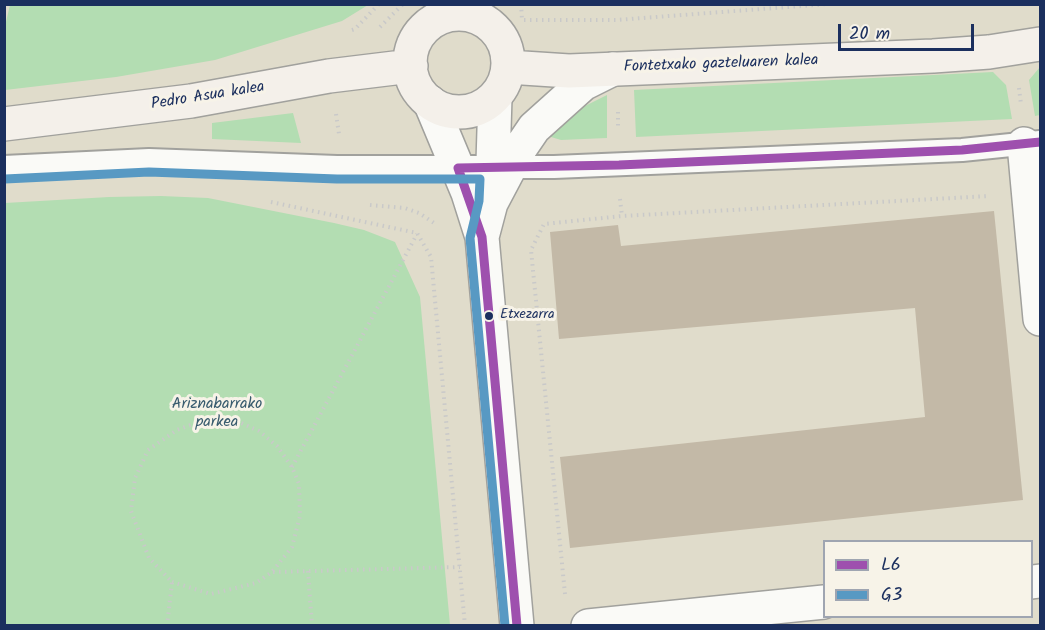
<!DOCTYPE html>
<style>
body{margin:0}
#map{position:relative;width:1045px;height:630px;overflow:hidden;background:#e0dccb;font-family:Kalam,sans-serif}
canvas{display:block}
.frame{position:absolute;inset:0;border:6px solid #1b2f5e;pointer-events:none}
.legend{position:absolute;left:823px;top:540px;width:210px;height:78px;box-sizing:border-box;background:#f7f3e8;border:2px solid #9fa5b1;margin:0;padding:8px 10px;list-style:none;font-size:18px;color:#1b2f5e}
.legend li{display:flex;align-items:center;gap:12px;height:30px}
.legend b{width:30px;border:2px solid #9fa5b1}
.scale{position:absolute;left:838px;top:24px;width:136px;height:27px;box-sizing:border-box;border:3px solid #1b2f5e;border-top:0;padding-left:8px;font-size:18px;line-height:21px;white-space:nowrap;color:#1b2f5e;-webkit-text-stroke:4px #f7f3e8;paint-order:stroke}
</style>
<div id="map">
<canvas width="1045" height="630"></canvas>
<div class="frame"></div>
<ul class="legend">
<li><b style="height:8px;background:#9e50ae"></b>L6</li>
<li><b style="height:8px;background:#5899c3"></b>G3</li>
</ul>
<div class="scale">20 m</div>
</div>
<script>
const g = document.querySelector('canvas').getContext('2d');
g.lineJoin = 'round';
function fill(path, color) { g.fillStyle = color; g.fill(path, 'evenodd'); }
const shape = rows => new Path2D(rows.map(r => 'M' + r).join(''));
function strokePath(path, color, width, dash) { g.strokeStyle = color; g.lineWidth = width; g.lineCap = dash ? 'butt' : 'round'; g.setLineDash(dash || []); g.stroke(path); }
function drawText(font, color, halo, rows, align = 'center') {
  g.font = font + ' Kalam,sans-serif'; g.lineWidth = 6; g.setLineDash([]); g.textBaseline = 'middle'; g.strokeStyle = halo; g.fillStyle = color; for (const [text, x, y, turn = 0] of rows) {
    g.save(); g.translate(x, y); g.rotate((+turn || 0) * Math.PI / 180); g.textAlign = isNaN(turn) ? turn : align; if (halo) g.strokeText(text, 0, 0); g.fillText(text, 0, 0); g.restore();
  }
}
fill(shape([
 [10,5,10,4,368,5,342,21,215,60,116,77,5,90,5,26],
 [1040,67,1040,115,1035,116,1029,80],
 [993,72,1006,85,1012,119,636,137,634,90],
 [607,95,607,138,561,140,551,137,550,133,573,112],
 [293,113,301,143,212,139,212,123],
 [161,196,208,198,334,223,364,230,395,242,420,297,450,625,5,625,5,203,109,197]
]), '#b3ddb2');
fill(shape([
 [994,211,1023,500,570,548,560,457,925,417,915,308,559,339,550,232,618,225,621,246]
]), '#c3b9a7');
const service = shape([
 [4,167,149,160,337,167,554,167,962,150,1040,142]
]);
const pedestrian = shape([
 [1024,144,1040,319],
 [1032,582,1040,581],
 [588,626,824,602]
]);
const minor = shape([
 [459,4,460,13],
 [430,102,468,193,482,237,517,626],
 [492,195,495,97],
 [482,237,491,203,519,150,534,128,583,84,613,69]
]);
const secondary = shape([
 '410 63a49 49 0 1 1 98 0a49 49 0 1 1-98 0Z',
 [508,67,569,71,933,56,989,52,1040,44],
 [4,124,191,101,329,76,411,66]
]);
strokePath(service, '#a1a19d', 26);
strokePath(pedestrian, '#a1a19d', 36);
strokePath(minor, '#a1a19d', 36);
strokePath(secondary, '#a1a19d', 36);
strokePath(shape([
 [521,4,522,20,616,20,828,4],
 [380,27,403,4],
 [352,30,355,29,379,4],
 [1019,88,1021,104],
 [618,112,618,128],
 [336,114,339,134],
 [620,199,622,216],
 [271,202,417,233,431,257,465,626],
 [370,205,405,208,419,213,434,223],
 [292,467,417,234],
 [308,571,312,626],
 [273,572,460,567],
 [565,594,531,250,544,224,622,216,989,196],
 [167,626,172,582,149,558,131,511,135,478,148,450,177,430,208,419,239,422,259,431,277,446,292,467,299,484,300,516,292,547,272,572,256,583,211,594,172,582]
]), '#c9c9c9', 4, [1.5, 4.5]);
strokePath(service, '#fafaf7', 22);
strokePath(pedestrian, '#fafaf7', 33);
strokePath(minor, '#fafaf7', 33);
strokePath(secondary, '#f4f0ea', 33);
strokePath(shape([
 [517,626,482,237,458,168,619,165,962,150,1040,142]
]), '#9e50ae', 9);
strokePath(shape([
 [5,179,149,172,337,179,480,179,479,201,470,238,505,626]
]), '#5899c3', 9);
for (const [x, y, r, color] of [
 [489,316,5,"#1b2f5e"]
]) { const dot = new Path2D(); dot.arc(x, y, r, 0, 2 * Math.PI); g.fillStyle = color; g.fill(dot); strokePath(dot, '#f7f3e8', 2); }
drawText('14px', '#1b2f5e', '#f7f3e8', [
 ["Etxezarra",500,316]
], 'left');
drawText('16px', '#1b2f5e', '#f7f3e8', [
 ["Fontetxako gazteluaren kalea",721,65,-2],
 ["Pedro Asua kalea",208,97,-9]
]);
drawText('16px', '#385b6e', '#f7f3e8', [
 ["Ariznabarrako",217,405],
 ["parkea",217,423]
]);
</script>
